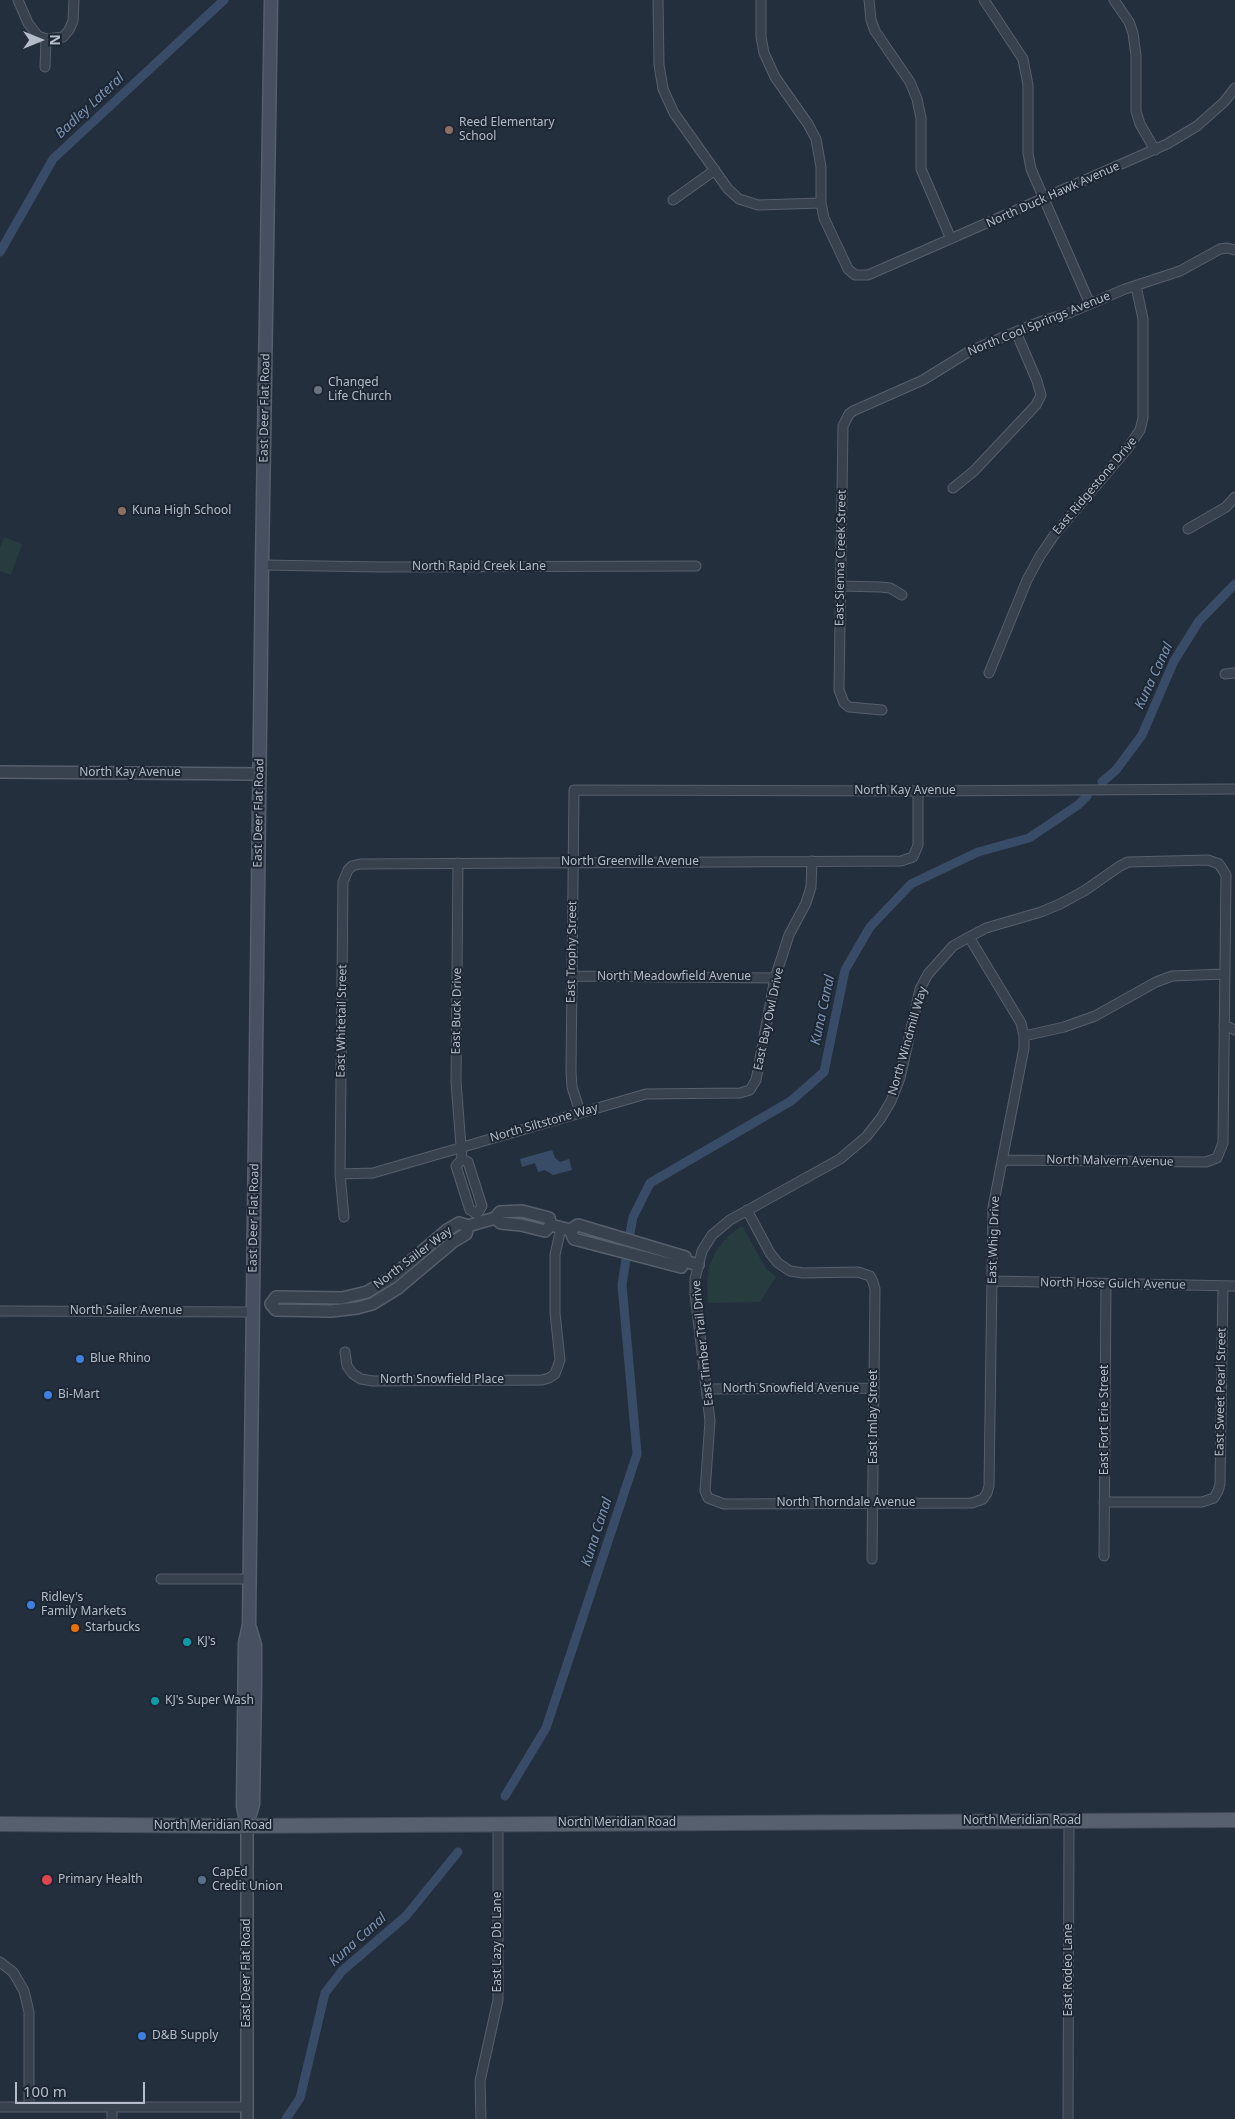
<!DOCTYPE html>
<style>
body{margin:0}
#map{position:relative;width:1235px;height:2119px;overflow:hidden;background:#242f3e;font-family:"Noto Sans",sans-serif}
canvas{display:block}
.north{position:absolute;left:15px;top:15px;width:50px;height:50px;-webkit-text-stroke:4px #1d2633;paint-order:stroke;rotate:90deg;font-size:14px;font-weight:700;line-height:20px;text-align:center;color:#b4bcc9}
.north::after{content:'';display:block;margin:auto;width:18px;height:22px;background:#b4bcc9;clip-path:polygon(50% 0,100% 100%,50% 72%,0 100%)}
.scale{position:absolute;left:15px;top:2082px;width:130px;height:22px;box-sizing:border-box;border:2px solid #b4bcc9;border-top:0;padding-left:6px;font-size:15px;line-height:18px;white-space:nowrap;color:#b4bcc9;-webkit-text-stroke:4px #1d2633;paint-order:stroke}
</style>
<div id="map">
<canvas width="1235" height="2119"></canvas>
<div class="north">N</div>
<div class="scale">100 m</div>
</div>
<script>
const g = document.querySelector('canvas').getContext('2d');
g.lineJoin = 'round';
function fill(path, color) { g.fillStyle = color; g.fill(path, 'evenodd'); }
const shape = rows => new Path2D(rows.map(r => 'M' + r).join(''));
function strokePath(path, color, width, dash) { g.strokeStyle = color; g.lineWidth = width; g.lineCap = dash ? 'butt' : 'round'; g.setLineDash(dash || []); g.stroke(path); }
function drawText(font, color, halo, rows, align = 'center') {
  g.font = font + ' "Noto Sans",sans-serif'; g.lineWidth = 4; g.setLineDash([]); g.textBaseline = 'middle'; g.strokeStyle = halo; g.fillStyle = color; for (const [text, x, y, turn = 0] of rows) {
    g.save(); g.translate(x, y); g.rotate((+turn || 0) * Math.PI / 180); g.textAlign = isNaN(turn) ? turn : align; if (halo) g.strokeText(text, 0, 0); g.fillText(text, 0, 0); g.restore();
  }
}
fill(shape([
 [4,537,22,544,11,575,0,571,0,548],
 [740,1227,743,1227,765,1267,776,1277,760,1302,708,1303,707,1284,709,1266,716,1251,727,1237]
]), '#263c3f');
fill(shape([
 [552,1150,555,1158,560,1162,569,1159,572,1170,553,1175,545,1170,538,1172,535,1163,522,1167,520,1159]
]), '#394c67');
strokePath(shape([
 [0,252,53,159,224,0],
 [1102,782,1116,770,1142,735,1174,661,1199,621,1235,584],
 [630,1233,633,1217,650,1183,791,1101,824,1072,845,970,870,927,911,884,978,852,1029,838,1078,805,1087,796],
 [505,1796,546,1728,637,1454,622,1285,626,1259],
 [286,2119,300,2098,325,1993,342,1971,406,1916,458,1852]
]), '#394c67', 9);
const minor = shape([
 [18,0,28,23,38,36,46,39,45,67],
 [658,0,659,65,663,89,674,113,728,189,739,199,758,205,821,203],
 [761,0,761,37,764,53,775,77,808,124,816,139,821,167,821,203,824,218,848,269,855,275,868,275,1167,144,1197,126,1224,102,1235,88],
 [869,0,871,20,875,31,910,82,917,99,921,118,921,169,951,239],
 [984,0,1023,59,1028,85,1028,153,1031,169,1090,304],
 [1114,0,1129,22,1133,33,1136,56,1136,111,1140,124,1155,150],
 [46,39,63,37,69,30,73,21,74,0],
 [673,200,715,170],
 [953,488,974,471,1036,405,1041,395,1037,381,1016,332],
 [1188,529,1226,507,1235,497],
 [262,565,381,567,696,566],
 [841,586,880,587,890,588,902,595],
 [989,673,1027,580,1040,556,1055,534,1128,448,1140,430,1143,418,1143,319,1136,286],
 [1225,674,1235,673],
 [882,710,849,707,844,703,839,690,843,426,849,414,853,411,923,380,970,351,1039,322,1069,313,1125,289,1180,271,1220,249,1227,248,1235,250],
 [458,863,456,1082,462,1159],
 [969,937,1021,1023,1024,1036,1024,1048,993,1207,989,1486,987,1493,983,1499,972,1503,724,1504,708,1498,705,1491,710,1421,695,1293,695,1279,702,1251,712,1235,730,1220,840,1159,866,1137,881,1118,891,1101,900,1078,920,989,928,974,953,946,969,937,986,928,1041,912,1060,904,1084,891,1120,866,1128,862,1208,860,1219,864,1226,875,1223,1143,1217,1158,1206,1162,1003,1160],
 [572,976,775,978],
 [1224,1025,1235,1030],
 [1024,1036,1064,1027,1095,1016,1156,982,1172,976,1225,974],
 [580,1112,572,1087,571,1071,574,790,918,791,1235,789],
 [462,1159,468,1162,482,1206,477,1214,470,1210,456,1166,462,1159],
 [340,1174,373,1173,646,1094,740,1093,750,1090,756,1080,775,978,789,935,806,903,811,887,812,861],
 [747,1210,770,1253,778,1263,790,1271,803,1273,858,1272,870,1276,873,1282,875,1289,872,1559],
 [344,1217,340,1174,343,882,348,870,352,866,360,864,901,861,913,857,918,845,918,791],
 [992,1281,1235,1286],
 [0,1311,253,1312],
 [345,1352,347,1366,353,1374,361,1379,373,1381,542,1380,549,1378,555,1374,560,1360,555,1313,555,1255,561,1228],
 [708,1389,874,1388],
 [1104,1502,1202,1502,1214,1498,1218,1491,1220,1484,1223,1286],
 [1104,1556,1106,1284],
 [161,1579,250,1579],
 [0,1962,13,1972,24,1991,29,2012,29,2107],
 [0,2107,247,2107],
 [112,2107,112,2119],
 [481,2119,480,2081,498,2000,498,1824],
 [1068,2119,1069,1821]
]);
const tertiary = shape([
 [0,772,260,774],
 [495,1218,501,1223,521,1225,545,1231,551,1225],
 [551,1225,570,1230,578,1225,685,1257,685,1261,698,1265],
 [570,1230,574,1239,681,1267,685,1261],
 [271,1304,276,1297,342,1298,367,1292,392,1277,447,1230,459,1223,468,1226,495,1218,500,1212,522,1211,549,1218,551,1225],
 [271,1304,276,1310,331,1311,357,1308,372,1304,398,1288,454,1241,466,1234,468,1226],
 [247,1826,247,2119]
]);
const secondary = shape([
 [247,1824,253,1804,255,1684,255,1645,250,1628],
 [247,1826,243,1806,245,1643,249,1625,262,565,271,0]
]);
const primary = shape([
 [0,1824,228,1826,1235,1820]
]);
strokePath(minor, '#565f6c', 11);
strokePath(tertiary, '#565f6c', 14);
strokePath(secondary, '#565f6c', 15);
strokePath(primary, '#414a57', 16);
strokePath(minor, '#38414e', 9);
strokePath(tertiary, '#38414e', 11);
strokePath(secondary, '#465061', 12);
strokePath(primary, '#56606e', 14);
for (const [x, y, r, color] of [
 [449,130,5,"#8d6e63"],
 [318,390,5,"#6b7280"],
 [122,511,5,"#8d6e63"],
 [80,1359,5,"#3f7fe0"],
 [48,1395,5,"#3f7fe0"],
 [31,1605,5,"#3f7fe0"],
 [75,1628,5,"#e8710a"],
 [187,1642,5,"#0f9aa8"],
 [155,1701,5,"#0f9aa8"],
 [47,1880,6,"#e0444e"],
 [202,1880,5,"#5c6f8a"],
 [142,2036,5,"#3f7fe0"]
]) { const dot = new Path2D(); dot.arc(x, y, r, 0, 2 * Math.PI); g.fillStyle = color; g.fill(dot); strokePath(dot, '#1d2633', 2); }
drawText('12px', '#b4bcc9', '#1d2633', [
 ["Reed Elementary",459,123],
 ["School",459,137],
 ["Changed",328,383],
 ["Life Church",328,397],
 ["Kuna High School",132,511],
 ["Blue Rhino",90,1359],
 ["Bi-Mart",58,1395],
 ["Ridley's",41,1598],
 ["Family Markets",41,1612],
 ["Starbucks",85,1628],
 ["KJ's",197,1642],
 ["KJ's Super Wash",165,1701],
 ["CapEd",212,1873],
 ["Credit Union",212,1887],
 ["Primary Health",58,1880],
 ["D&B Supply",152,2036]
], 'left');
drawText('12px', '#b4bcc9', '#1d2633', [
 ["North Duck Hawk Avenue",1053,195,-24],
 ["North Cool Springs Avenue",1039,324,-22],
 ["East Deer Flat Road",265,408,-89],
 ["East Ridgestone Drive",1095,486,-50],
 ["East Sienna Creek Street",841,558,-89],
 ["North Rapid Creek Lane",479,567],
 ["North Kay Avenue",130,773],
 ["North Kay Avenue",905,791],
 ["East Deer Flat Road",259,813,-89],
 ["North Greenville Avenue",630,862],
 ["East Trophy Street",572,952,-89],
 ["North Meadowfield Avenue",674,977],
 ["East Buck Drive",457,1011,-89],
 ["East Bay Owl Drive",769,1019,-78],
 ["East Whitetail Street",342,1021,-89],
 ["North Windmill Way",908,1041,-74],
 ["North Siltstone Way",544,1123,-16],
 ["North Malvern Avenue",1110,1161,1],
 ["East Deer Flat Road",254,1218,-89],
 ["East Whig Drive",994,1240,-88],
 ["North Sailer Way",413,1258,-37],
 ["North Hose Gulch Avenue",1113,1284,1],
 ["North Sailer Avenue",126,1311],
 ["East Timber Trail Drive",703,1343,-96],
 ["North Snowfield Place",442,1380],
 ["North Snowfield Avenue",791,1389],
 ["East Sweet Pearl Street",1221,1392,-89],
 ["East Imlay Street",874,1417,-90],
 ["East Fort Erie Street",1105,1420,-90],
 ["North Thorndale Avenue",846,1503],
 ["North Meridian Road",1022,1821],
 ["North Meridian Road",617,1823],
 ["North Meridian Road",213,1826],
 ["East Lazy Db Lane",498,1942,-90],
 ["East Rodeo Lane",1069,1970,-90],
 ["East Deer Flat Road",247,1973,-90]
]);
drawText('italic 14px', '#7c92b1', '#1d2633', [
 ["Badley Lateral",90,106,-43],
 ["Kuna Canal",1154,676,-65],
 ["Kuna Canal",823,1010,-78],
 ["Kuna Canal",597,1532,-72],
 ["Kuna Canal",358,1940,-42]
]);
</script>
